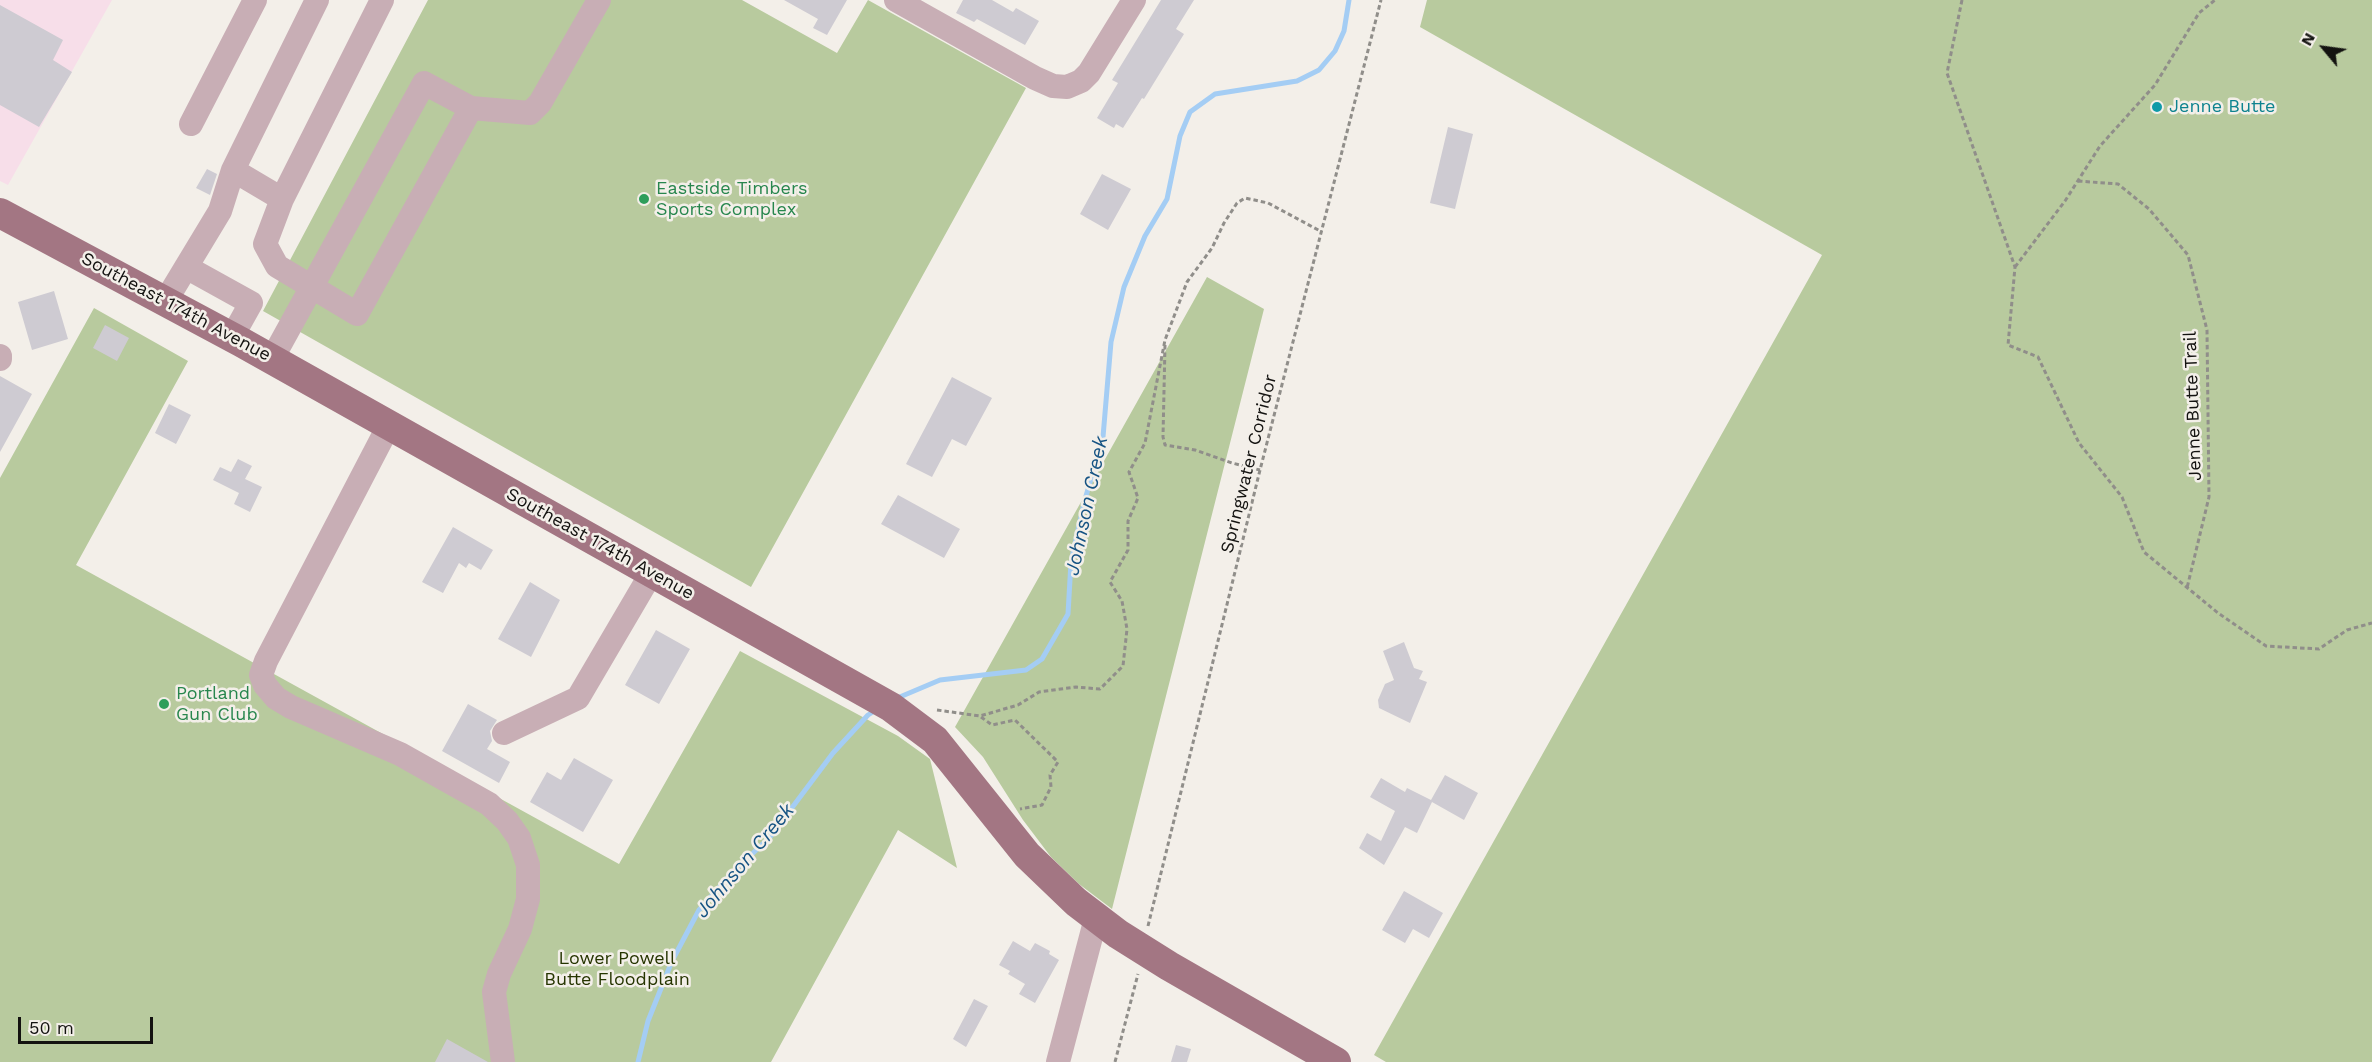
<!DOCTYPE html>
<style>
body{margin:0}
#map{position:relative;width:2372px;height:1062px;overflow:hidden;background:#f3efe9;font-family:"Work Sans",sans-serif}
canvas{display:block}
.north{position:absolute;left:2294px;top:18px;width:60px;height:60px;-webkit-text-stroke:4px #f3efe9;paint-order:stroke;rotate:299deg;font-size:16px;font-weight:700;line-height:24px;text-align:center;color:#131210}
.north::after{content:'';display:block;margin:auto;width:21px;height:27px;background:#131210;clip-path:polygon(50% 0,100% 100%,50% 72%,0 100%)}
.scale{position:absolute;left:18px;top:1017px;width:135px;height:27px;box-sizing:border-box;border:3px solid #131210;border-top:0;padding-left:8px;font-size:18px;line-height:21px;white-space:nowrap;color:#131210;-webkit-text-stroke:4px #f3efe9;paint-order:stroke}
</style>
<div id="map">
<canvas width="2372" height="1062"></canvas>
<div class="north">N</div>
<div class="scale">50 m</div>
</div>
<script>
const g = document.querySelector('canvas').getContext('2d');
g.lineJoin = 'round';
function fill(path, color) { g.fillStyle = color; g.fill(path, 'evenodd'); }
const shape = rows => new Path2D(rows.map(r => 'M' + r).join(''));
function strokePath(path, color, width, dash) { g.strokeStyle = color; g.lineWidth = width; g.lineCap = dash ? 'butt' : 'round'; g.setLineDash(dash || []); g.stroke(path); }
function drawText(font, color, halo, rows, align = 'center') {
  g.font = font + ' "Work Sans",sans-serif'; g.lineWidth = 5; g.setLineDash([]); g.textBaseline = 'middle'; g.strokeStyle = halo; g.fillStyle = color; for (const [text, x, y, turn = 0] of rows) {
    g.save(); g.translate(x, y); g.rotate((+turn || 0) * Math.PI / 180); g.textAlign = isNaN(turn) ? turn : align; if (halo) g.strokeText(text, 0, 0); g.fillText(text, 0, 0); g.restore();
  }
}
fill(shape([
 [0,0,112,0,8,185,0,181]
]), '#f7dee9');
fill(shape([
 [428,0,742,0,837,53,868,0,1026,88,751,587,263,311],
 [1427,0,2372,0,2372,1062,1386,1062,1374,1055,1822,255,1420,27],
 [1207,277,1264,309,1112,909,1079,884,1051,857,1023,820,983,757,955,727],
 [94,308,188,361,76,565,619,864,740,651,898,736,930,759,957,868,898,830,771,1062,0,1062,0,478]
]), '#b8ca9e');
strokePath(shape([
 [895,699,940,680,1026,670,1042,659,1068,614,1071,562,1084,503,1103,437,1111,342,1124,287,1145,236,1167,199,1180,136,1190,112,1215,94,1297,81,1319,70,1335,51,1344,31,1349,0],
 [638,1062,648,1021,672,961,699,910,732,873,770,837,833,753,868,715,876,710]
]), '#a4cdf4', 5);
fill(shape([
 [784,0,847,0,827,35,813,28,818,19],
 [963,0,992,0,1013,12,1016,8,1039,21,1025,45,977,19,974,22,956,13],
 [1161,0,1194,0,1176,29,1184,34,1144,99,1142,98,1123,128,1116,124,1114,128,1097,118,1118,83,1112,80],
 [0,5,63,40,53,60,72,72,39,127,0,105],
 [1448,127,1473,134,1455,209,1430,203],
 [207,169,217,174,210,195,196,188],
 [1102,174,1131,189,1108,230,1080,214],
 [54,291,68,339,32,350,18,302],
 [105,325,129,338,117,361,93,348],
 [0,376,32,394,0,452],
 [952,377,992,398,966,446,952,439,932,477,906,464],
 [169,404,191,415,176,444,155,433],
 [238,459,252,466,245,479,262,487,250,512,234,504,239,493,213,480,220,467,231,472],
 [898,495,960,529,944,558,881,524],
 [453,527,493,550,481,570,469,563,466,568,459,563,443,593,422,582],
 [530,582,560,600,531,657,498,639],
 [656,630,690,649,659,704,625,685],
 [1404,642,1414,668,1423,671,1419,679,1427,682,1410,723,1379,708,1378,700,1385,684,1394,680,1383,651],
 [468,704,497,720,490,731,492,741,487,749,510,762,499,783,442,751],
 [574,758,613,780,583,832,530,802,547,772,561,780],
 [1445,775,1478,793,1464,820,1432,802,1417,833,1405,827,1384,865,1359,848,1367,833,1381,841,1395,811,1370,797,1381,778,1405,792,1407,788,1431,800],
 [1404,891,1443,913,1429,938,1413,929,1405,943,1382,930],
 [1013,941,1030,951,1035,943,1050,951,1049,954,1059,960,1035,1003,1019,994,1025,984,1008,974,1010,971,999,965],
 [974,999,988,1006,966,1047,953,1039],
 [447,1039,488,1062,435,1062],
 [1176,1045,1191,1049,1187,1062,1171,1062]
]), '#cecbd2');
strokePath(shape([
 [1962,0,1947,73,2015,267,2008,345,2038,357,2079,443,2122,497,2144,552,2218,613,2266,646,2319,649,2347,630,2372,623],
 [2078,181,2118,184,2149,209,2188,255,2207,330,2209,497,2187,588],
 [2015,267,2065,201,2100,146,2155,85,2199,13,2215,0],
 [1165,345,1163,437,1165,445,1195,450,1232,463,1260,470],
 [937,710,980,716,1018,705,1039,692,1076,687,1100,689,1123,666,1127,629,1122,601,1110,582,1128,550,1128,521,1138,498,1129,472,1145,443,1165,340,1187,282,1212,248,1224,223,1237,203,1245,198,1268,203,1322,232],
 [981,717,992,725,1015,720,1058,762,1050,775,1051,787,1042,805,1020,809],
 [1148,926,1260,470,1381,0],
 [1115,1062,1138,974]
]), '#908e8a', 3, [4.5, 3]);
strokePath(shape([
 [896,0,1035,78,1053,86,1067,87,1081,81,1089,73,1134,0],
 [191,124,255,0],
 [233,170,282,199,382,0],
 [282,199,265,244,277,266,357,314,471,108],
 [186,267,251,303,232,337],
 [165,302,220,211,233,170,317,0],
 [0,356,0,359],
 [272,359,424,83,471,108,530,113,540,103,599,0],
 [389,425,266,661,261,675,265,685,276,698,291,707,400,754,489,804,507,821,519,838,528,865,528,899,520,929,499,974,494,992,503,1062],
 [504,733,578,698,652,572],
 [1058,1062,1096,918]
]), '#c8aeb5', 24);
strokePath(shape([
 [0,213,241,342,891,707,935,740,1027,855,1076,902,1118,934,1169,966,1336,1062]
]), '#a37683', 30);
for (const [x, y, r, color] of [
 [2157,107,6,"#0f9aa8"],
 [644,199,6,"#2e9e5b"],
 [164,704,6,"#2e9e5b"]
]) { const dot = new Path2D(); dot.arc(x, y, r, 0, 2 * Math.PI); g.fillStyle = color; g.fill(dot); strokePath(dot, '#f3efe9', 2); }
drawText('18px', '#0d838f', '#f3efe9', [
 ["Jenne Butte",2169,107]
], 'left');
drawText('18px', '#27864d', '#f3efe9', [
 ["Eastside Timbers",656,189],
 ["Sports Complex",656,210],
 ["Portland",176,694],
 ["Gun Club",176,715]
], 'left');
drawText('18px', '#131210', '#f3efe9', [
 ["Southeast 174th Avenue",176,307,28],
 ["Jenne Butte Trail",2193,406,-92],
 ["Springwater Corridor",1249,464,-76],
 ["Southeast 174th Avenue",600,544,29]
]);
drawText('18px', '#263500', '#f3efe9', [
 ["Lower Powell",617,959],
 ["Butte Floodplain",617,980]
]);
drawText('italic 20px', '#165383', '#f3efe9', [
 ["Johnson Creek",1087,506,-78],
 ["Johnson Creek",745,861,-50]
]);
</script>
